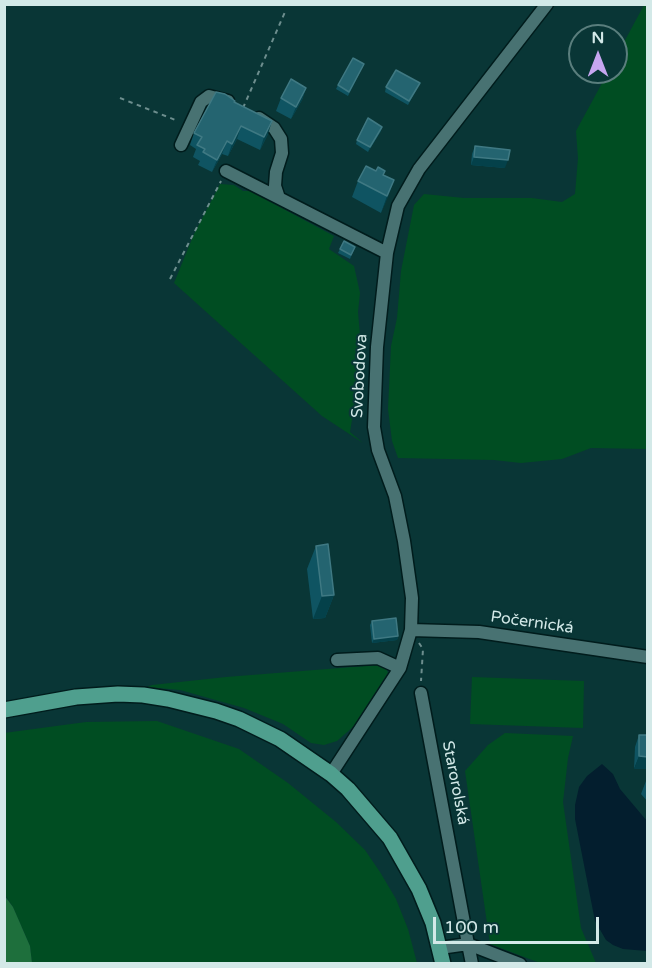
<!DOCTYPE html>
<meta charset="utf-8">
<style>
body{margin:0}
#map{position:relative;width:652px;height:968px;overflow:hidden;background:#093636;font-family:"Varela Round",sans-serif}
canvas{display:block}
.frame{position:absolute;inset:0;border:6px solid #d3e9e8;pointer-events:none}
.north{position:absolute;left:568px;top:24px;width:60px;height:60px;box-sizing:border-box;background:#093636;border:2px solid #5a7e7d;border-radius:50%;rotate:0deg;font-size:16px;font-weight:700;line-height:24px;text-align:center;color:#d3e9e8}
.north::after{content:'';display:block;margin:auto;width:21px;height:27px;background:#c6a6f0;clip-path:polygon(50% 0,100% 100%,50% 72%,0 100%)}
.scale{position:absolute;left:433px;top:917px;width:166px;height:27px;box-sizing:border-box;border:3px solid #d3e9e8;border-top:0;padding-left:8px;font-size:18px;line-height:21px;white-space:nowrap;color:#d3e9e8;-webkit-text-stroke:4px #093636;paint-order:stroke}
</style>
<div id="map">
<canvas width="652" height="968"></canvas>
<div class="frame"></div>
<div class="north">N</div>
<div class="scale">100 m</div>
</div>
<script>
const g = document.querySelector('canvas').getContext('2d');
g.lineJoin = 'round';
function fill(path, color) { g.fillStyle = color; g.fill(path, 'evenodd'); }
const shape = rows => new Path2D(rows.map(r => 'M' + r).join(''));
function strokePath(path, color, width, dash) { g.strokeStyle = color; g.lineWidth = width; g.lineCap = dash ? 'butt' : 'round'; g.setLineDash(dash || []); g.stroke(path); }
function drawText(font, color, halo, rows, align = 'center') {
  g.font = font + ' "Varela Round",sans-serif'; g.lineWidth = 4.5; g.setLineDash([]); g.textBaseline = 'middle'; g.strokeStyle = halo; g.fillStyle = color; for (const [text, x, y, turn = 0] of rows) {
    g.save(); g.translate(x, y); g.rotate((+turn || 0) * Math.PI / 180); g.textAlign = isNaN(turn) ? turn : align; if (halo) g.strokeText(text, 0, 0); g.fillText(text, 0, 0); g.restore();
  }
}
fill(shape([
 [644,5,648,5,647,449,591,448,562,459,521,463,494,460,398,458,392,441,388,409,391,346,397,318,401,271,414,205,424,194,464,198,532,198,562,202,575,194,578,158,576,131,608,72,616,72,616,57],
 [220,184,234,185,243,191,250,191,334,236,329,249,354,266,360,293,358,312,362,358,350,432,363,443,322,416,174,283,194,234],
 [378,665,386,668,388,673,354,726,337,741,324,745,311,743,283,724,244,708,180,690,147,687,152,685,226,677],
 [472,677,584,681,583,728,470,724],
 [157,721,239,749,288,783,336,822,365,850,380,872,396,899,408,929,417,963,32,963,30,946,13,907,5,895,4,733,86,722],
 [505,733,573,736,568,758,563,802,581,928,596,963,540,963,490,944,465,771,488,745]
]), '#004d22');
fill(shape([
 [4,895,13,907,30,946,32,963,5,963]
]), '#1e6f3c');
fill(shape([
 [602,764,613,774,620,789,647,821,647,951,623,949,613,945,606,940,595,921,575,819,575,805,579,787,587,776]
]), '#031e2e');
const minor = shape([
 [259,118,274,128,281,139,282,153,276,172,275,186,279,198],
 [181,145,201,102,209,96,228,101],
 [226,171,387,253],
 [411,630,479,632,648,657],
 [337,660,378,658,400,668],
 [421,693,468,944,520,964],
 [331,774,400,668,411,630,412,598,404,541,395,496,378,450,374,427,377,347,387,253,398,206,419,169,547,4],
 [440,948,468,944,472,964]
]);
const major = shape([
 [4,710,76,697,118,694,143,695,168,699,216,711,239,719,280,739,331,774,348,789,390,838,419,889,433,923,443,964]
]);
strokePath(minor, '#001c1c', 15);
strokePath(major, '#001c1c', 18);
strokePath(shape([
 [120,98,178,121],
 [243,108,285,12],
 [170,279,221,181],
 [419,643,423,649,421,681]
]), '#6d8e8e', 2, [4.5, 4.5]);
strokePath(minor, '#487272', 12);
strokePath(major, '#4f9f8e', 15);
fill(shape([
 [364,64,348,96,336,89,338,85],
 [420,83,408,105,385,92,386,87],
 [306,88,302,100,291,119,276,111,281,98],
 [235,102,268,134,260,150,237,139,228,156,222,154,212,172,198,165,200,161,193,157,196,149,190,145,194,133],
 [381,131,368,152,356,144,357,140],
 [475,146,505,168,471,165,472,154],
 [384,175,394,180,381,213,352,197,358,181],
 [355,247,350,259,338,253,340,249],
 [316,546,334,595,325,618,313,619,307,569],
 [372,621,398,636,397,640,372,643,370,625],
 [639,735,648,735,634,769,635,747],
 [648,780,648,802,641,794,646,781]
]), '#0f5462');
fill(shape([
 [306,88,302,100,291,119,296,107],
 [272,121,268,134,260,150,264,137],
 [241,126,237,139,228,156,232,144],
 [382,127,381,131,368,152,370,147],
 [227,141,222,154,212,172,217,160],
 [474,157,508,160,505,168,471,165],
 [394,180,388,197,381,213,387,196],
 [334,595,325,618,313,619,322,596],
 [398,636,397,640,372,643,374,639],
 [639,756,648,757,648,769,634,769]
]), '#04414a');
const building = shape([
 [353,58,364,64,349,92,338,85,353,58],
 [396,70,420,83,409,101,386,87,396,70],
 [291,79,306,88,296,107,281,98,291,79],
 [216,92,225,94,235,101,234,102,272,121,264,137,241,126,232,144,227,141,217,160,203,152,205,149,197,145,202,137,194,133,216,92],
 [368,118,382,127,370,147,357,140,368,118],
 [475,146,510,150,508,160,474,157,475,146],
 [366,166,376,171,378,167,385,171,383,175,394,180,387,196,358,181,366,166],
 [344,241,355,247,351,255,340,249,344,241],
 [328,544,334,595,322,596,316,546,328,544],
 [396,618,398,636,374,639,372,621,396,618],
 [639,735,648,735,648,757,639,756,639,735]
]);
fill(building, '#246470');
strokePath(building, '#3f7983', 1.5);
drawText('16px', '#d3e9e8', '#093636', [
 ["Svobodova",360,376,-87],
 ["Počernická",532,623,8],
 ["Starorolská",455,783,79]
]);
</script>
